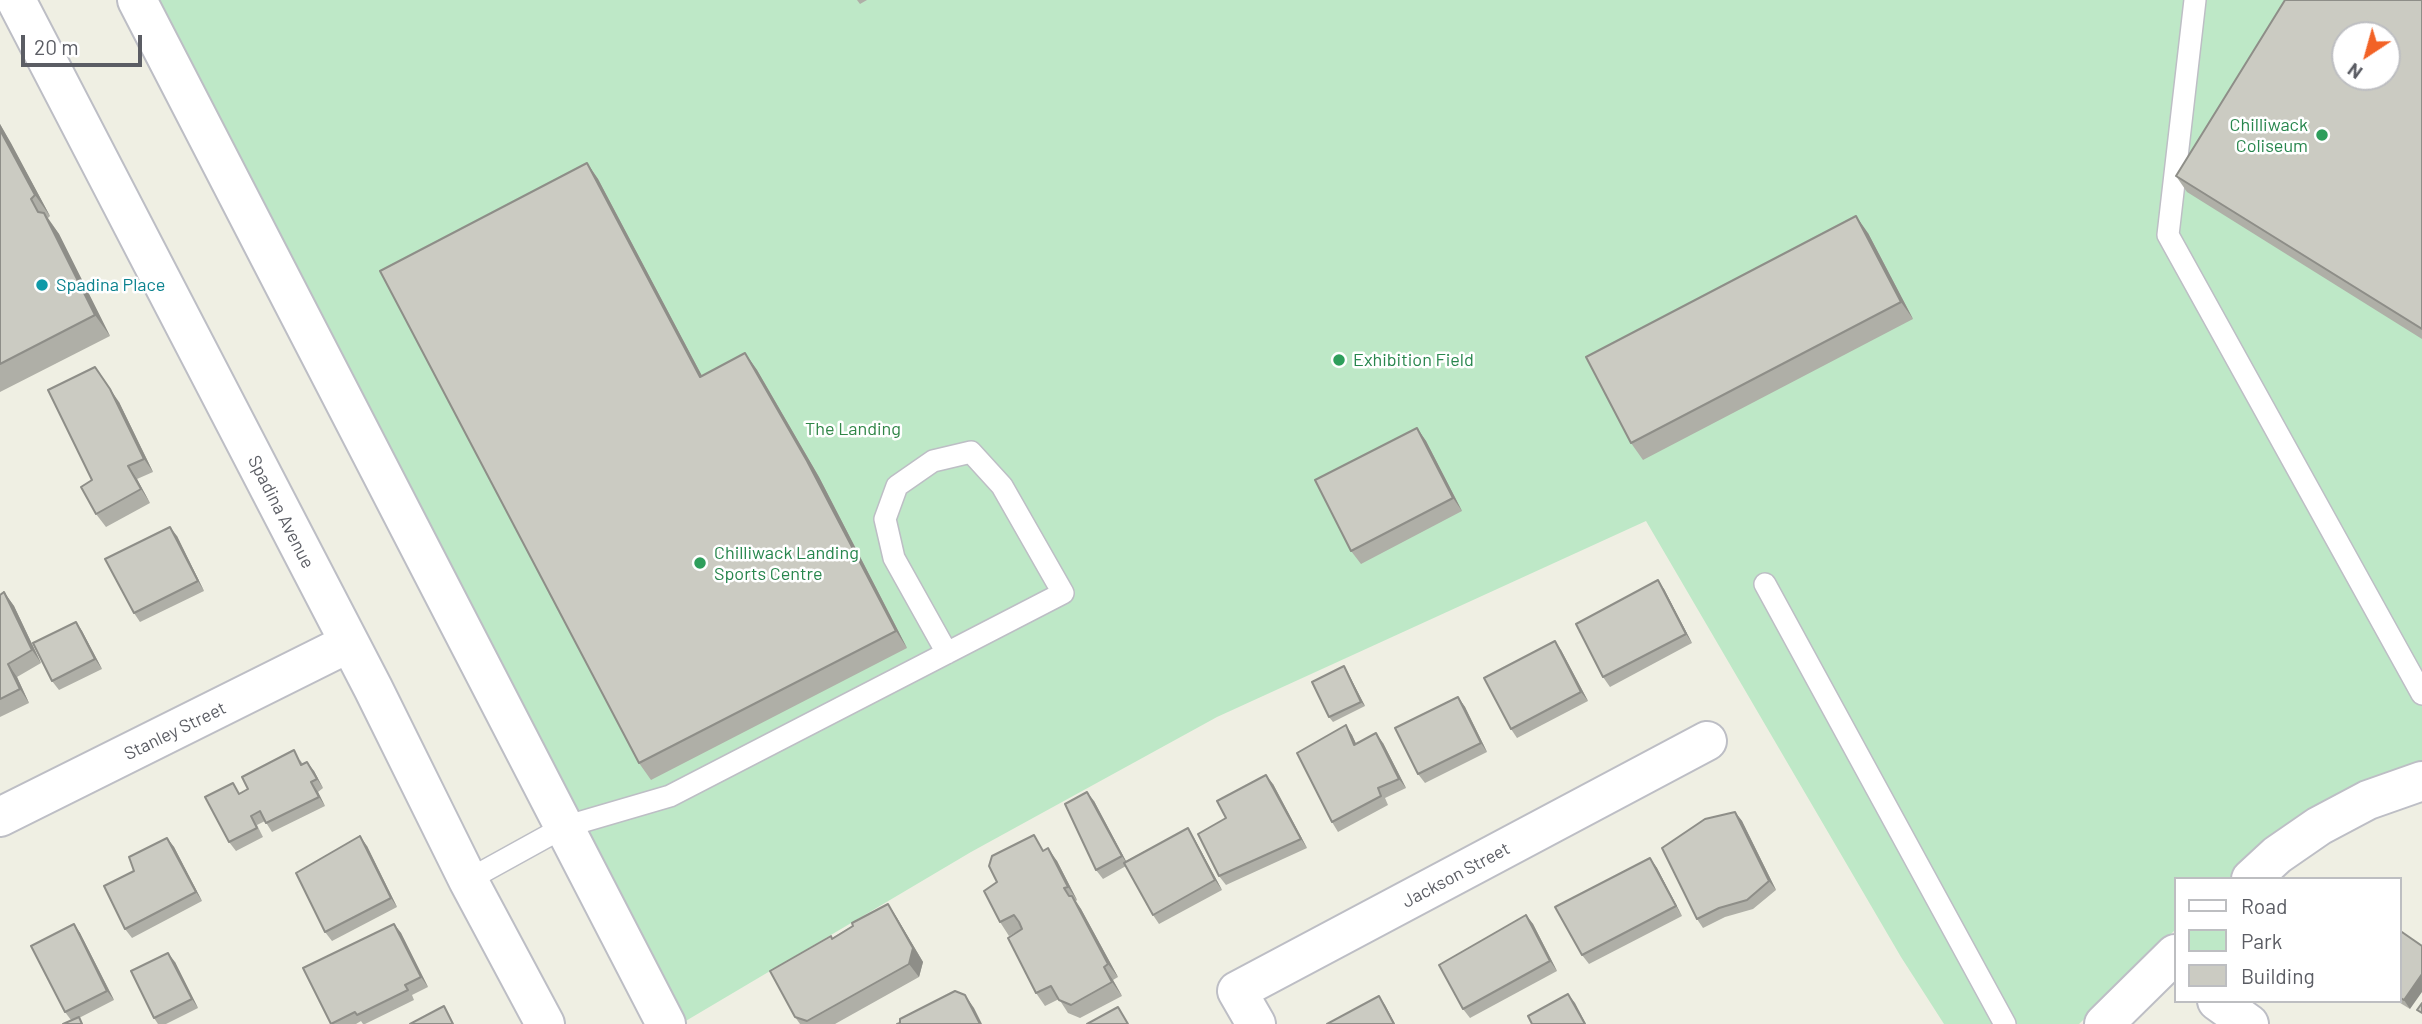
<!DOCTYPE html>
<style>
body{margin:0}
#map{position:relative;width:2422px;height:1024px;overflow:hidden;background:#efefe3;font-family:Barlow,sans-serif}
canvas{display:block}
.legend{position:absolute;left:2174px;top:877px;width:228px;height:126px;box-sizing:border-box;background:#fff;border:2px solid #bdbec1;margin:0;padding:9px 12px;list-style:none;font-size:21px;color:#5b5d64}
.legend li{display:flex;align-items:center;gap:14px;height:35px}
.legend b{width:35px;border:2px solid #bdbec1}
.north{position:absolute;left:2331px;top:21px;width:70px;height:70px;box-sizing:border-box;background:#fff;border:2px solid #bdbec1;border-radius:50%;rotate:216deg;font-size:19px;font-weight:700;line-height:28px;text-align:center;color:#5b5d64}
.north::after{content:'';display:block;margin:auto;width:24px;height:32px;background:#f26226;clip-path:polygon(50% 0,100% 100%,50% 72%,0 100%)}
.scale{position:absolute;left:21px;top:35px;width:121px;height:32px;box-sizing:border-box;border:4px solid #5b5d64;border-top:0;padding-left:9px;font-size:21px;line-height:24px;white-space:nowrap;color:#5b5d64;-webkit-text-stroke:5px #fff;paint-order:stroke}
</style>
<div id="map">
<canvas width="2422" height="1024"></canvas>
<ul class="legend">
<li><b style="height:9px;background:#fff"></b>Road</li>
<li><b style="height:19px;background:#bee8c7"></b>Park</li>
<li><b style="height:19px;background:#cbcbc2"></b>Building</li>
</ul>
<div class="north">N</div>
<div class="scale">20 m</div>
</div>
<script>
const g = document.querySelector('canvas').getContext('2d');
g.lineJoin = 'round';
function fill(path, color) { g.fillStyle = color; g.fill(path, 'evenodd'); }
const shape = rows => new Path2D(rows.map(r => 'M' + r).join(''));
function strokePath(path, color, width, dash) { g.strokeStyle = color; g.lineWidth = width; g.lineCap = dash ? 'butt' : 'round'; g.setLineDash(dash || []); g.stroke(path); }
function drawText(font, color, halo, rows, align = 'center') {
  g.font = font + ' Barlow,sans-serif'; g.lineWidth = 5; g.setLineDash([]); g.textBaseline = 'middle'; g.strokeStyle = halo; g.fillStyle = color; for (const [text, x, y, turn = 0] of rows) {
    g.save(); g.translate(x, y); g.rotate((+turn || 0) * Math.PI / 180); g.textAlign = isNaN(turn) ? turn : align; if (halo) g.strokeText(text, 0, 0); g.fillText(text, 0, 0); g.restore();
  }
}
fill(shape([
 [152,0,2422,0,2422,768,2234,879,2175,879,2175,930,2079,1024,1944,1024,1901,957,1646,521,1217,717,971,852,684,1022],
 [2345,35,2387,35,2387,77,2345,77]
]), '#bee8c7');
const service = shape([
 [2195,0,2168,235,2422,694],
 [1765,584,2005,1024],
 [468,880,564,827,670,796,1063,593,1002,486,971,452,933,461,897,486,885,519,894,558,947,653]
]);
const minor = shape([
 [16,0,373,688,468,880,545,1024],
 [137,0,666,1024],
 [0,817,349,643],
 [2217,1001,2249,1024],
 [1256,1024,1237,991,1707,741]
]);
const tertiary = shape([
 [2251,879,2277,855,2319,826,2368,800,2422,781],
 [2104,1024,2175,954]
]);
strokePath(service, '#bdbec5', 24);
strokePath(minor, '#bdbec5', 42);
strokePath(tertiary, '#bdbec5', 42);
strokePath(service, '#fff', 21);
strokePath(minor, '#fff', 38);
strokePath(tertiary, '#fff', 38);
fill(shape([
 [857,0,867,0,860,4],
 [2422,0,2422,339,2187,192,2176,176],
 [0,124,50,216,48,218,59,234,110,336,0,392],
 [587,163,598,179,702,376,745,353,757,370,819,477,907,648,651,780,639,763],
 [1868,233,1913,319,1643,460,1631,443],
 [119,402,153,472,137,479,150,503,106,527,96,514,92,480],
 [1417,428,1426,441,1462,511,1361,564,1351,551],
 [177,536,204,591,140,622,134,613],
 [1664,589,1692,643,1610,687,1603,677],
 [4,592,14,606,41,663,17,677,29,703,0,717,0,595],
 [76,622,82,631,102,669,59,690,52,681],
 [1561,650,1588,701,1517,738,1511,729],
 [1344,666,1365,706,1333,722,1329,717],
 [1458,697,1465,707,1487,752,1425,783,1418,774],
 [1346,725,1352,735,1356,744,1383,743,1406,788,1385,798,1388,805,1338,832,1332,822],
 [300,760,303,764,314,771,323,788,318,792,325,806,272,832,265,821,257,825,263,837,236,851,229,842,240,793],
 [1273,784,1307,848,1226,885,1219,876,1226,818],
 [1094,801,1126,861,1188,828,1194,838,1222,890,1159,924,1153,915,1126,866,1103,879,1096,870],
 [1735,812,1742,821,1776,890,1753,909,1725,917,1703,928,1697,919],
 [167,838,174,847,202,901,132,938,125,929,134,871],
 [367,846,397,907,332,941,325,932],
 [1044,850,1057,861,1077,900,1076,901,1081,909,1118,977,1113,980,1122,996,1080,1018,1068,1013,1059,999,1045,1006,1036,993,1022,929,1009,936,1000,922],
 [1650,858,1657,868,1682,916,1589,964,1582,955],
 [888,904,897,918,923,962,919,977,835,1024,800,1024,795,1017,832,938],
 [1526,915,1533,924,1557,971,1470,1018,1463,1009],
 [74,924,80,933,114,1000,79,1018,83,1024,63,1024,71,1020,65,1012],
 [394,924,401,933,428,987,412,995,414,1000,365,1024,363,1024,361,1021,356,1024,331,1024],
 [2399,930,2410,1009,2397,1001,2399,1001],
 [175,962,198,1008,166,1024,158,1024,154,1018]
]), '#afafa7');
fill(shape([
 [0,124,11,143,50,216,35,195,0,130],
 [587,163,598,179,711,393,700,377],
 [44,213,59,234,110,336,95,315],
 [1856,216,1868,233,1913,319,1901,302],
 [745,353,757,370,819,477,907,648,896,631],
 [95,367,119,402,153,472,144,459],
 [1417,428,1426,441,1462,511,1453,498],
 [128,466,137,479,150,503,141,489],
 [170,527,177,536,204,591,198,581],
 [1658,580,1664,589,1692,643,1686,634],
 [4,592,14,606,41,663,32,650],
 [76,622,82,631,102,669,95,659],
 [1555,641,1561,650,1588,701,1581,692],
 [8,664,17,677,29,703,20,689],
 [1344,666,1347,671,1365,706,1361,702],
 [1458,697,1465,707,1487,752,1481,743],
 [1346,725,1352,735,1361,754,1354,745],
 [1376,733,1383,743,1406,788,1399,779],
 [307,762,314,771,323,788,317,779],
 [1266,775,1273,784,1307,848,1301,839],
 [311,782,318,792,325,806,319,797],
 [1087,792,1094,801,1128,865,1122,856],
 [1735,812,1742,821,1776,890,1769,881],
 [1188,828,1194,838,1222,890,1215,880],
 [360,836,367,846,397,907,391,898],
 [167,838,174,847,202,901,196,892],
 [1048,848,1057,861,1077,900,1068,887],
 [1650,858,1657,868,1682,916,1676,906],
 [1072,896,1081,909,1118,977,1108,964],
 [888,904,897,918,923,962,919,977,909,964],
 [1526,915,1533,924,1557,971,1550,961],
 [74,924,80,933,114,1000,107,991],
 [394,924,401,933,428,987,421,977],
 [168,953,175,962,198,1008,192,999],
 [1104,967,1113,980,1122,996,1112,982],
 [2422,974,2422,992,2410,1009,2404,1000],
 [1568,994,1575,1003,1586,1024,1585,1024],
 [965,995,974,1008,982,1024,980,1024],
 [1379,996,1385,1005,1395,1024,1394,1024]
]), '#8e8e88');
const building = shape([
 [2285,0,2422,0,2422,329,2176,176,2285,0],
 [2345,35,2387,35,2387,77,2345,77,2345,35],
 [0,130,35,195,31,199,38,212,44,213,95,315,0,364,0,130],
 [587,163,700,377,745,353,807,461,896,631,639,763,380,271,587,163],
 [1856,216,1901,302,1631,443,1586,357,1856,216],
 [95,367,110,389,144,459,128,466,141,489,96,514,81,487,92,480,48,390,95,367],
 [1417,428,1453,498,1351,551,1315,480,1417,428],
 [170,527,198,581,134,613,105,559,170,527],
 [1658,580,1686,634,1603,677,1576,624,1658,580],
 [4,592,32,650,8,664,20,689,0,699,0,595,4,592],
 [76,622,95,659,52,681,33,643,76,622],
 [1555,641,1581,692,1511,729,1484,678,1555,641],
 [1344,666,1361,702,1329,717,1312,682,1344,666],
 [1458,697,1481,743,1418,774,1395,728,1458,697],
 [1346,725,1354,745,1376,733,1399,779,1378,788,1381,796,1332,822,1297,753,1346,725],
 [294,750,301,765,307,762,317,779,311,782,319,797,266,823,260,811,251,816,257,828,229,842,205,797,233,783,239,794,248,789,242,777,294,750],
 [1266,775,1301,839,1219,876,1198,834,1226,818,1217,801,1266,775],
 [1087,792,1122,856,1096,870,1065,804,1087,792],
 [1735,812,1769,881,1747,900,1719,908,1697,919,1662,848,1705,819,1735,812],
 [1188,828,1215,880,1153,915,1124,863,1188,828],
 [1034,835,1043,851,1048,848,1068,887,1064,888,1069,896,1072,896,1108,964,1104,967,1112,982,1071,1005,1059,1000,1051,986,1036,993,1008,938,1022,929,1019,922,1014,915,1000,922,984,891,997,882,989,866,992,856,1034,835],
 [360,836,391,898,325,932,296,873,360,836],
 [167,838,196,892,125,929,104,886,134,871,129,857,167,838],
 [1650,858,1676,906,1582,955,1555,907,1650,858],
 [888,904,913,948,909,964,807,1021,795,1017,770,971,831,936,832,939,853,926,852,923,888,904],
 [1526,915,1550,961,1463,1009,1439,965,1526,915],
 [74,924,107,991,65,1012,31,946,74,924],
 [394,924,421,977,405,985,408,990,357,1015,355,1012,331,1024,303,968,394,924],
 [2399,930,2422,946,2422,974,2404,1000,2399,997,2399,930],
 [168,953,192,999,154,1018,131,971,168,953],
 [955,991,965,995,980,1024,897,1024,900,1023,900,1019,955,991],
 [1568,994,1585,1024,1532,1024,1528,1016,1568,994],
 [1379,996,1394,1024,1327,1024,1379,996],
 [2422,1003,2422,1013,2417,1010,2422,1003],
 [444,1006,453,1024,410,1024,444,1006],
 [1118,1007,1128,1024,1087,1024,1118,1007],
 [79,1017,82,1024,63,1024,79,1017]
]);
fill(building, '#cbcbc2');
strokePath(building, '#8e8e88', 2);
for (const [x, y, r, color] of [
 [2322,135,7,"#2e9e5b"],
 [42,285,7,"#0f9aa8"],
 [1339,360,7,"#2e9e5b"],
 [700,563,7,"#2e9e5b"]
]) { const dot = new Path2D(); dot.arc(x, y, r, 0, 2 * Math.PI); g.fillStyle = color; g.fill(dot); strokePath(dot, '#fff', 2.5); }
drawText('18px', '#27864d', '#fff', [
 ["Chilliwack",2308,125,"right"],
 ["Coliseum",2308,146,"right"],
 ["Exhibition Field",1353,360],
 ["Chilliwack Landing",714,553],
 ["Sports Centre",714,574]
], 'left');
drawText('18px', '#0d838f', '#fff', [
 ["Spadina Place",56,285]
], 'left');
drawText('18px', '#308647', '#fff', [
 ["The Landing",853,429]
]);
drawText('18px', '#5b5d64', '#fff', [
 ["Spadina Avenue",281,512,63],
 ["Stanley Street",175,731,-26],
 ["Jackson Street",1456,875,-28]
]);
</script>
